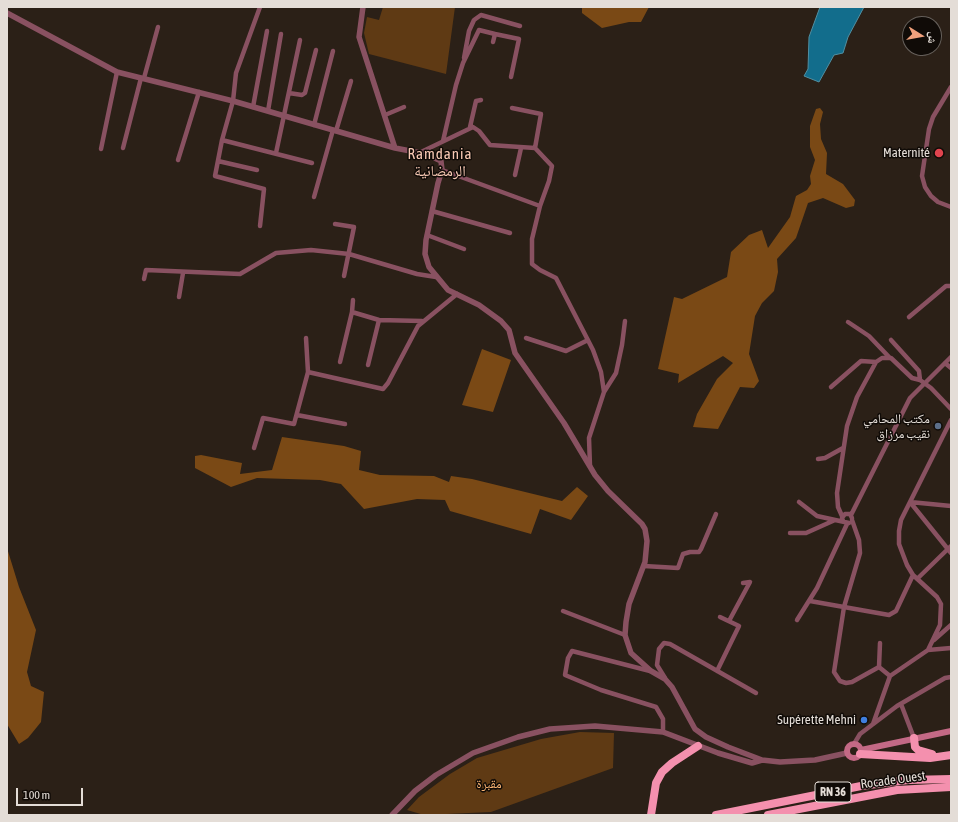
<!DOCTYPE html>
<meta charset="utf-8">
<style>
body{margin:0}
#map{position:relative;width:958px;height:822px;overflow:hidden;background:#2b2017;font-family:"Asap Condensed","Noto Naskh Arabic",sans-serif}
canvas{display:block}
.frame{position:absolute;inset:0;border:8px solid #e4ddd7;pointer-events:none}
.north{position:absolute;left:902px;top:16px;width:40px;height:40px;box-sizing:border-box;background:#100b07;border:1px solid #655f5a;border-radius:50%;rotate:101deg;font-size:11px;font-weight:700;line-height:16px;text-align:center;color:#e4ddd7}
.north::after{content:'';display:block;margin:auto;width:14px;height:18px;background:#f1a17c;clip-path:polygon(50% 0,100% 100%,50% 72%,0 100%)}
.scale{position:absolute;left:16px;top:788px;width:67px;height:18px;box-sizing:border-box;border:2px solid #e4ddd7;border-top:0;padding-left:5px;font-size:12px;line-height:14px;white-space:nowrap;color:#e4ddd7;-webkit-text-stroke:3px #100b07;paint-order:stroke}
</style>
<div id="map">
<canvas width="958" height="822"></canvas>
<div class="frame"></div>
<div class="north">ش</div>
<div class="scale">100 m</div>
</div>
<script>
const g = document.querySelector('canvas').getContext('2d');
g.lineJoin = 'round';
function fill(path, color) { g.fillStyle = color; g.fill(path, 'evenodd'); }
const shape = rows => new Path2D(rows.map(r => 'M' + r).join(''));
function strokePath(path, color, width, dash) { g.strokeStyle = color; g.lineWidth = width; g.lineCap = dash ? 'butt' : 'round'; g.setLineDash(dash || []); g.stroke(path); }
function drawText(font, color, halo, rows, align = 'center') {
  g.font = font + ' "Asap Condensed","Noto Naskh Arabic",sans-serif'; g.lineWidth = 3; g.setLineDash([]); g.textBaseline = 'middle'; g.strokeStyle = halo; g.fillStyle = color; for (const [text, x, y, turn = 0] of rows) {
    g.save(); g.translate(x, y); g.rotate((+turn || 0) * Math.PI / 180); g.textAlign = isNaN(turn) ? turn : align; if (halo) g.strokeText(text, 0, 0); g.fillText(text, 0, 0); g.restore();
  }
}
fill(shape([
 [383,7,455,7,446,74,369,54,364,33,367,17,379,20],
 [580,732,614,733,613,768,491,812,424,815,407,810,419,797,450,774,477,758,541,739]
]), '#5f3a14');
fill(shape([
 [582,7,649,7,641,22,629,22,602,28,582,13],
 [820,108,823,112,820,124,821,139,827,153,826,174,843,184,855,200,854,206,846,208,823,198,808,203,796,238,777,259,778,272,774,291,762,303,755,316,749,354,759,381,754,388,740,387,718,429,693,427,697,414,717,379,733,363,723,356,678,383,679,374,658,369,674,297,682,299,727,277,731,252,749,235,762,230,768,248,790,217,796,196,807,190,811,184,810,176,815,160,810,147,810,126,816,109],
 [482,349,511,360,493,412,462,405],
 [282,437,344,446,361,451,359,470,380,475,434,476,449,482,451,476,472,479,562,501,577,487,588,496,571,520,540,509,531,534,450,511,445,500,417,499,364,509,341,484,320,480,257,478,231,487,195,468,195,456,201,455,242,463,240,474,272,470],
 [7,548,19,587,36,630,27,672,31,686,44,692,41,722,28,738,19,744,7,724]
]), '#7a4915');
const water = shape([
 [820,7,864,7,848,37,843,53,834,55,819,82,804,76,808,69,809,37,820,7]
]);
fill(water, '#126d8c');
strokePath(water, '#518fa2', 1);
strokePath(shape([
 [495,34,519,39,511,77],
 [464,58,469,31,474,20,481,15,520,26],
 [144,78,158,27],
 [951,87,933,117,929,129,922,176,925,187,931,196,938,202,951,207],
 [289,93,302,95,305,93,316,50],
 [253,107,267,31],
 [512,108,541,114,535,148],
 [268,111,281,34],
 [385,115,404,107],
 [314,125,333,51],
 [470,127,476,101,481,100],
 [336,131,351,81],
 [222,140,312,163],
 [443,141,456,85,463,63,479,30,495,34,493,42],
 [123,148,141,78],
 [101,149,117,72],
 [276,153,300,40],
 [419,153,473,127,479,131,490,145,535,148,552,166,549,181,540,206,532,239,532,264,540,270,556,278,593,350,601,372,604,392,589,438,590,466],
 [178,160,199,92],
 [218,161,257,170],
 [442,170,540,206],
 [515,175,521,148],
 [314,197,333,130],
 [432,211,510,233],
 [335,224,354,227,344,276],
 [260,226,264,189,215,176,222,140,233,101,236,73,260,7],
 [427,235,464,249],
 [144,279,146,270,240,274,276,253,311,250,349,254,417,274,436,277],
 [179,297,183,273],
 [352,312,353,300],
 [909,317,946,286,951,286],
 [848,322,869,336,890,358],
 [306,338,308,372],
 [526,338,566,351,588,340],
 [891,340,919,371,920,380],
 [340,362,352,312,379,320,422,321],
 [945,363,951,368],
 [368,365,379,320],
 [831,387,861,361,876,362],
 [604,392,616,373,622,345,625,321],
 [297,415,345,424],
 [254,448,263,418,294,424,308,372,383,389,388,383,418,326,457,294],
 [818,459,825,458,843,448],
 [799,502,817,516,849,523],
 [910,502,951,553],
 [910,502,951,506],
 [851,515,910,398,951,357],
 [842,516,838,507,837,493,847,426,857,397,876,362,882,358,891,358,912,378,920,380,931,388,951,409],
 [852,520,859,540,860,553,844,607,834,672,840,681,846,683,852,682,879,667,890,676],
 [843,521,842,518,845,514,850,514,852,518],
 [790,533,806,533,835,520],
 [644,566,678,568,683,554,690,552,699,552,701,549,716,514],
 [917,579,951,546],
 [810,601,889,615,896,611,913,575],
 [563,611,625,635],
 [797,620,817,588,847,524],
 [729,621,750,582,743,583],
 [934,640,951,625],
 [928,650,951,648],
 [879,667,880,643],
 [650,671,572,651,568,658,565,675,601,690,656,707,663,719,663,732],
 [717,671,739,626,720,617],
 [665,678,657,665,659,649,664,643,670,644,756,693],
 [901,704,914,738],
 [873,724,890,676,928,650,940,625,941,604,937,597,913,575,907,565,899,544,899,531,901,520,951,420],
 [854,744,860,734,897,706,945,678,951,677]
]), '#895161', 4.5);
strokePath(shape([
 [363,7,359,37,395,148],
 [7,13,117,72,233,101,395,148,426,154,441,161,442,170,438,183,426,240,425,254,429,267,448,290,479,305,501,321,509,330,515,353,564,423,595,475,608,491,642,524,645,529,647,541,645,562,629,604,626,622,625,635,631,653,651,671,665,679,672,687,695,729,706,737,728,747,762,760],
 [392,815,415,791,436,775,473,753,518,737,550,729,595,726,663,732,718,753,752,763,762,760,780,762,815,760,847,753]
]), '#895161', 5.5);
strokePath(shape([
 '847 751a7 7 0 1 1 14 0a7 7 0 1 1-14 0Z',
 [861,750,951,731]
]), '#c36985', 6);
strokePath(shape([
 [914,738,915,747,918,750,932,754],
 [860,754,930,758,951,755],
 [651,815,656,783,662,772,672,763,698,746],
 [716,815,861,786,908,780,951,779],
 [768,815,897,790,951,787]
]), '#f490ae', 8);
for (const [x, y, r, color] of [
 [939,153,5,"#e0444e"],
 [938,426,4,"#5c6f8a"],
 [864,720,4,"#3f7fe0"]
]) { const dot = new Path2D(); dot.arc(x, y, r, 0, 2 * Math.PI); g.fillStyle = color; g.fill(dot); strokePath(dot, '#100b07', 1.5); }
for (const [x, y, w] of [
 [833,792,36]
]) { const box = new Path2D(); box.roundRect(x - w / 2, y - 10, w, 20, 3); g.fillStyle = '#100b07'; g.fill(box); strokePath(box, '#e4ddd7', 1); }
drawText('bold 12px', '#e4ddd7', null, [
 ["RN 36",833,792]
]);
drawText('13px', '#e4ddd7', '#100b07', [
 ["Maternité",930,153],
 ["مكتب المحامي",930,419],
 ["نقيب مرزاق",930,434],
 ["Supérette Mehni",856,720]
], 'right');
drawText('13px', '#e4ddd7', '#100b07', [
 ["Rocade Ouest",893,780,-8]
]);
drawText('13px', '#fbb473', '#100b07', [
 ["مقبرة",489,784]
]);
g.letterSpacing = '1px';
drawText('15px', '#f9cab5', '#100b07', [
 ["Ramdania",440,154],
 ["الرمضانية",440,171]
]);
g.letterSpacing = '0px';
</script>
